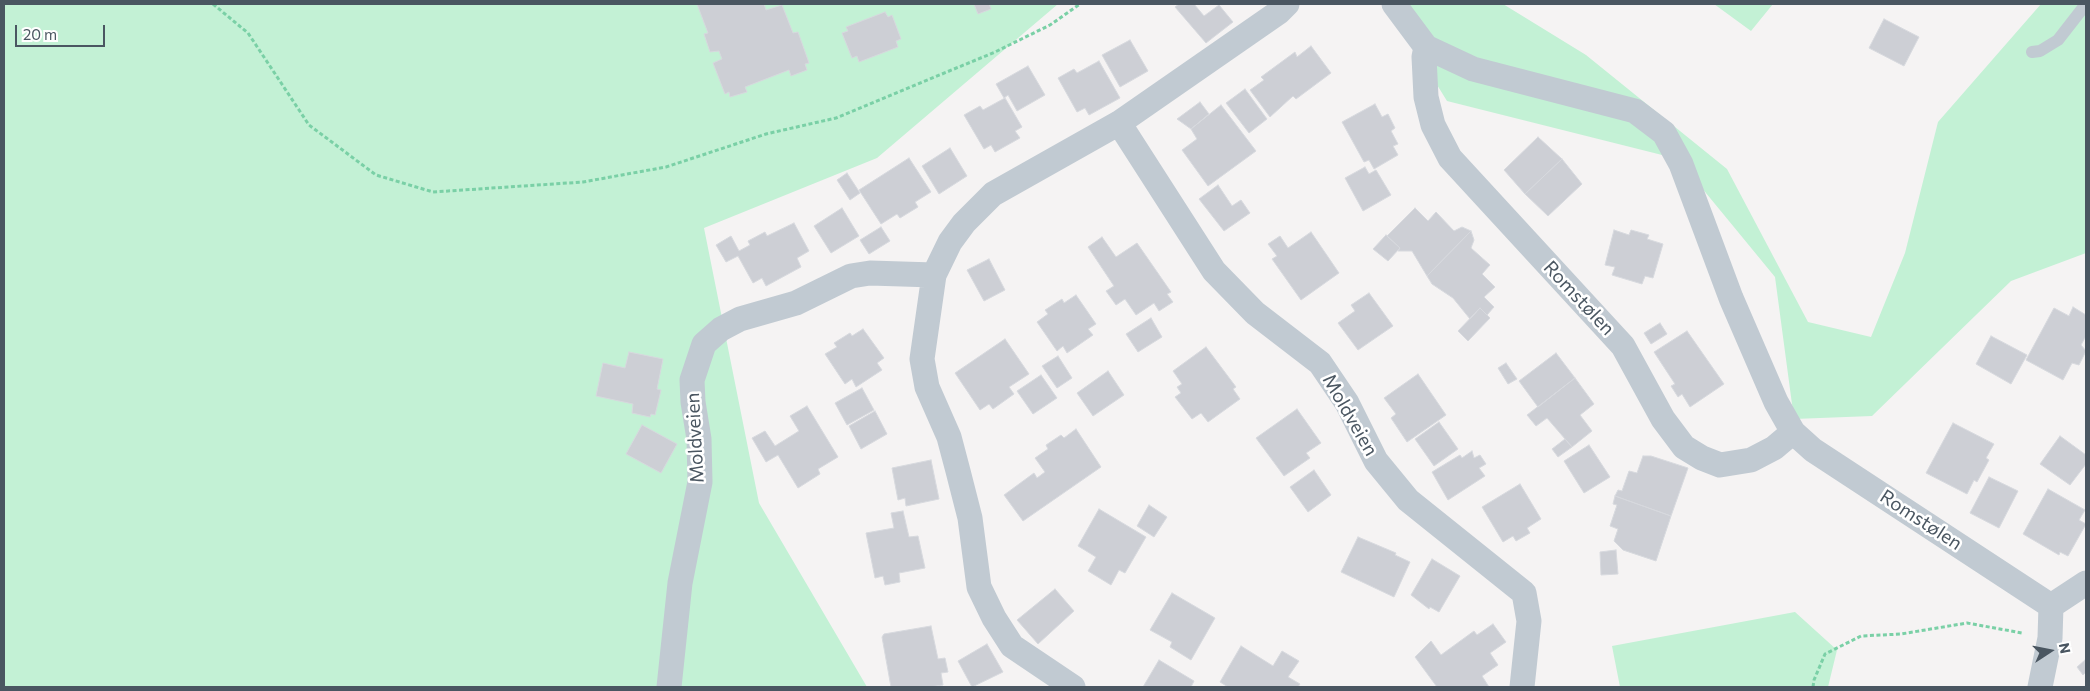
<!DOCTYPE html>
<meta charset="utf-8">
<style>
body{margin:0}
#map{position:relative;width:2090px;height:691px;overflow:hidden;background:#f5f3f3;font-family:Commissioner,sans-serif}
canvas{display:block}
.frame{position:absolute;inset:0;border:5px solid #4a5661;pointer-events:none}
.north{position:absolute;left:2025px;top:626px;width:50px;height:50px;-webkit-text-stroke:4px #fff;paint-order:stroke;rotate:79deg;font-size:14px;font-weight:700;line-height:20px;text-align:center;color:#4a5661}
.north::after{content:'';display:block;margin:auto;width:18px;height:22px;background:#4a5661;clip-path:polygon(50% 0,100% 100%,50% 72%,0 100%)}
.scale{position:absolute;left:15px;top:25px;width:90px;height:22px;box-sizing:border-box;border:2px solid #4a5661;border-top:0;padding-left:6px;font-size:15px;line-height:18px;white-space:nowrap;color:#4a5661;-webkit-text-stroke:4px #fff;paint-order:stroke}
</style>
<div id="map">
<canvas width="2090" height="691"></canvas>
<div class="frame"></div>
<div class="north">N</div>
<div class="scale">20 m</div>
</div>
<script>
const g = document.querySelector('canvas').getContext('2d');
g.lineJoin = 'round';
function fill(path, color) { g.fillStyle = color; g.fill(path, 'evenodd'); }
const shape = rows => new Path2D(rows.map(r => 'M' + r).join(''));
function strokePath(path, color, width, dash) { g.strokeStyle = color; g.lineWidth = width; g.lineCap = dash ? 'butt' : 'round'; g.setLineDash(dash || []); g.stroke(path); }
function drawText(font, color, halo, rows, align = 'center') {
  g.font = font + ' Commissioner,sans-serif'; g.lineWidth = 5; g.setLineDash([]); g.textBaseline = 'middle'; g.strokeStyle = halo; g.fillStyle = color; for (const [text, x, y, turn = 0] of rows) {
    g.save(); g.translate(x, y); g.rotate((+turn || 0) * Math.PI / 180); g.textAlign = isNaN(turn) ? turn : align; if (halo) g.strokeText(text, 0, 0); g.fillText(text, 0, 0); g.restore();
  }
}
fill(shape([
 [4,4,1058,4,877,158,704,228,759,503,867,687,4,687],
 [1387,4,1503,4,1586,55,1727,169,1808,322,1871,337,1905,253,1938,122,2041,4,2086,4,2086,253,2011,281,1872,416,1794,419,1775,277,1678,159,1447,101],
 [1714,4,1773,4,1751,31],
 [1795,612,1837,650,1828,687,1620,687,1612,646]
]), '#c3f1d5');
const building = shape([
 [697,4,764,4,766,10,782,5,793,33,798,32,809,63,805,64,807,70,791,76,789,70,745,87,747,92,730,97,729,92,725,94,713,63,722,59,719,51,710,52,704,34,708,33,697,4],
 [974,4,989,4,991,9,978,14,974,4],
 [1179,4,1194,4,1204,16,1219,5,1233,22,1206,43,1175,7,1179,4],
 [885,12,888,17,892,15,901,39,896,41,898,47,859,62,857,56,852,58,842,33,848,31,846,27,885,12],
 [1884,19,1919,37,1904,66,1869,48,1884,19],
 [1130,40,1148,71,1120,87,1102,55,1130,40],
 [1311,46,1331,73,1296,99,1293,96,1270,117,1250,90,1264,80,1261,77,1295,52,1297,57,1311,46],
 [1099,61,1120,98,1089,115,1085,108,1077,112,1058,78,1074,69,1077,73,1099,61],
 [1028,66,1045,95,1017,111,1008,95,1004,98,996,84,1028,66],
 [1245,89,1267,119,1249,133,1226,103,1245,89],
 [1005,98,1022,127,1015,131,1020,138,995,152,991,145,984,149,964,115,980,106,983,110,1005,98],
 [1200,102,1209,114,1191,129,1177,119,1200,102],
 [1375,104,1382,117,1388,114,1395,128,1391,131,1398,144,1393,146,1398,155,1374,169,1369,160,1364,162,1342,122,1375,104],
 [1221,105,1256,151,1208,186,1182,150,1197,139,1191,129,1221,105],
 [1538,137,1562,159,1525,194,1504,170,1538,137],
 [950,148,967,176,939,194,922,166,950,148],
 [909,158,931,192,915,202,918,207,900,218,897,214,881,224,859,190,909,158],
 [1562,159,1582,184,1548,216,1525,194,1562,159],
 [1365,167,1369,174,1376,170,1391,195,1363,211,1345,178,1365,167],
 [847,173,860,193,850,200,837,180,847,173],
 [1218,185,1232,206,1241,200,1250,213,1224,231,1199,199,1218,185],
 [842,208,859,236,831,253,814,226,842,208],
 [1415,208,1428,221,1436,212,1454,231,1462,227,1471,231,1427,276,1412,251,1398,251,1400,248,1387,236,1415,208],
 [794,223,809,251,797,258,801,267,766,286,762,278,753,283,738,256,726,262,716,245,731,236,739,251,750,245,748,241,765,232,767,236,794,223],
 [881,227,890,241,869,254,860,240,881,227],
 [1614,230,1629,235,1631,230,1649,235,1647,239,1663,244,1653,278,1645,276,1642,284,1612,275,1615,267,1605,265,1614,230],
 [1471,231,1474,240,1471,248,1490,265,1482,274,1495,287,1484,297,1494,307,1487,315,1480,308,1470,319,1453,298,1432,284,1427,276,1471,231],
 [1311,232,1339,273,1301,300,1272,259,1277,256,1268,244,1280,236,1288,248,1311,232],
 [1386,235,1400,248,1388,261,1373,249,1386,235],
 [1102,237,1116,257,1137,243,1171,292,1167,294,1173,302,1159,311,1154,303,1136,315,1125,299,1116,305,1106,291,1114,286,1088,247,1102,237],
 [989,259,1005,290,984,301,967,270,989,259],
 [1369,293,1393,326,1358,350,1338,323,1355,311,1351,305,1369,293],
 [1076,295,1096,324,1088,329,1093,335,1067,353,1063,346,1057,351,1037,322,1048,314,1045,310,1062,299,1064,303,1076,295],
 [2073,307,2086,315,2086,336,2081,345,2086,351,2079,365,2072,363,2063,380,2026,360,2054,308,2069,316,2073,307],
 [1480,308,1490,318,1468,341,1458,331,1480,308],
 [1151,318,1162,337,1138,352,1126,334,1151,318],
 [1660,323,1667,334,1651,344,1644,333,1660,323],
 [863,329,884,358,877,363,882,370,856,387,852,379,845,384,825,354,837,347,834,343,850,333,852,336,863,329],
 [1687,331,1724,384,1690,407,1682,394,1678,397,1671,386,1675,384,1654,352,1687,331],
 [1991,336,2027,355,2011,384,1976,364,1991,336],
 [1005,339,1029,374,1009,387,1014,394,993,409,989,404,980,410,955,373,1005,339],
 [1206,347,1236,387,1233,389,1240,399,1208,422,1201,413,1192,419,1175,397,1181,393,1177,387,1182,384,1173,371,1206,347],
 [629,352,663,359,657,389,661,390,655,415,651,414,650,417,632,413,633,404,596,396,603,363,625,368,629,352],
 [1556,353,1575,378,1538,407,1519,381,1556,353],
 [1058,356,1072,378,1057,388,1042,366,1058,356],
 [1506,363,1517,379,1508,384,1498,368,1506,363],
 [1108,371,1124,395,1093,416,1077,393,1108,371],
 [1418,374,1446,415,1407,442,1391,418,1396,414,1384,398,1418,374],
 [1041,375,1057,398,1033,414,1017,391,1041,375],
 [1575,378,1594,404,1580,415,1592,431,1572,447,1547,418,1536,426,1527,415,1575,378],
 [862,388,874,410,847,425,835,403,862,388],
 [807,406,838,457,818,469,820,474,798,488,778,455,766,462,752,438,765,431,775,446,799,431,790,416,807,406],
 [1297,409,1321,443,1306,453,1310,458,1284,476,1256,438,1297,409],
 [875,411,887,434,861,449,849,426,875,411],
 [1439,422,1458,449,1434,466,1415,439,1439,422],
 [1953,423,1994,444,1986,458,1989,460,1977,482,1974,480,1967,494,1926,473,1953,423],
 [642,425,677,444,661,473,626,454,642,425],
 [1076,429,1101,467,1023,521,1004,495,1034,473,1037,478,1045,472,1035,458,1048,449,1046,445,1061,435,1064,438,1076,429],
 [2060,436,2086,455,2086,464,2070,485,2040,464,2060,436],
 [1565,439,1572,447,1558,457,1552,449,1565,439],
 [1589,445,1610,477,1584,493,1564,461,1589,445],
 [1472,451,1474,458,1480,455,1486,464,1479,468,1485,476,1448,500,1432,472,1460,455,1462,458,1472,451],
 [1643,456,1651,456,1688,468,1671,516,1615,496,1618,490,1622,491,1629,471,1637,473,1643,456],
 [931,460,939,499,906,506,905,498,898,500,892,468,931,460],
 [1314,470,1331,495,1308,512,1290,487,1314,470],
 [1989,477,2018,491,1999,528,1970,513,1989,477],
 [1520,484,1541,519,1527,528,1530,533,1516,541,1513,536,1503,542,1482,507,1520,484],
 [2048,489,2085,510,2079,520,2086,524,2068,556,2060,552,2059,555,2023,534,2048,489],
 [1615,496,1671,516,1656,561,1623,550,1614,541,1618,529,1610,526,1617,505,1613,504,1615,496],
 [1149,505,1167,517,1154,537,1137,526,1149,505],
 [1099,509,1146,537,1125,573,1119,570,1111,585,1088,571,1096,557,1078,546,1099,509],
 [903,511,909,537,918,536,925,568,899,573,900,582,885,585,883,576,875,578,866,533,894,528,891,513,903,511],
 [1358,537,1396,553,1395,555,1410,562,1394,597,1341,572,1358,537],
 [1616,550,1618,574,1601,575,1600,552,1616,550],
 [1432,559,1460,576,1439,612,1430,607,1429,609,1411,595,1432,559],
 [1055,589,1074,611,1038,644,1017,620,1055,589],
 [1172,593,1215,618,1191,660,1170,647,1172,642,1150,630,1172,593],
 [1493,624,1506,642,1490,653,1498,665,1482,676,1489,687,1437,687,1415,657,1431,641,1441,655,1474,631,1477,635,1493,624],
 [931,626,938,659,945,658,948,672,941,673,943,685,929,687,891,687,882,637,884,634,931,626],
 [987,644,1003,672,972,687,958,661,987,644],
 [1241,646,1273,666,1282,651,1299,661,1288,677,1300,684,1298,687,1228,687,1220,682,1241,646],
 [1159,660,1194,681,1191,687,1143,687,1159,660],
 [2085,660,2086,672,2083,675,2077,667,2085,660]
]);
fill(building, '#cdcfd5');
strokePath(building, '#d7d9de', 1);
strokePath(shape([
 [213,4,248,33,309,125,376,175,433,192,583,182,666,167,766,134,836,118,995,52,1050,25,1080,4],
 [1813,687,1814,680,1825,654,1861,636,1901,634,1967,623,2022,633]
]), '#7ad0a6', 3, [4, 2.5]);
strokePath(shape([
 [2032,52,2040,51,2058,40,2086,4]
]), '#c1cad2', 12);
strokePath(shape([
 [1394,4,1426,47,1473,69,1635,111,1664,133,1681,164,1731,298,1776,402,1793,432,1813,450,2051,606,2086,583],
 [1426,47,1424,57,1426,97,1433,125,1450,158,1623,346,1663,419,1684,447,1702,458,1720,465,1751,460,1774,448,1793,432],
 [1119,123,1214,271,1255,313,1320,363,1347,403,1376,461,1408,500,1524,593,1529,621,1522,687],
 [669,687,680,583,700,482,699,439,693,402,692,380,704,344,721,329,740,319,796,303,851,276,870,273,934,275],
 [1073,687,1012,646,994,618,979,587,970,518,958,471,949,437,927,387,922,359,934,275,950,242,964,223,993,194,1119,123,1279,12,1287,4],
 [2040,687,2050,638,2051,606]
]), '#c1cad2', 25);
drawText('19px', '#4a5661', '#fff', [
 ["Romstølen",1579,298,47],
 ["Moldveien",1350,415,60],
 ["Moldveien",695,438,-93],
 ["Romstølen",1921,520,33]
]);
</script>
